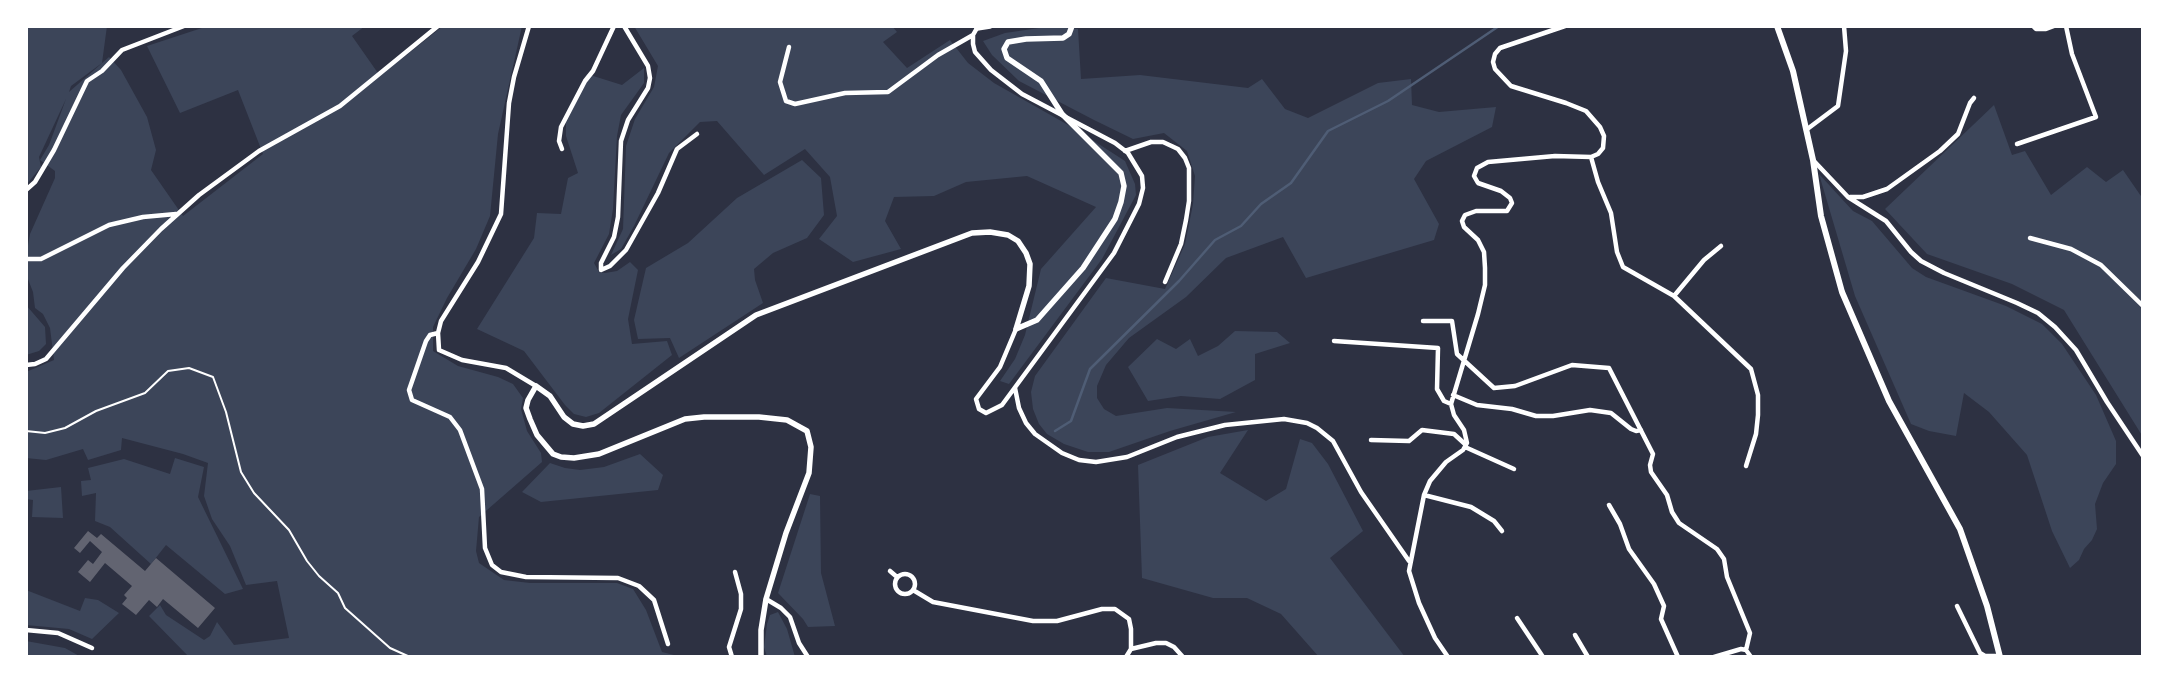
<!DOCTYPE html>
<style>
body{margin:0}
#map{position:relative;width:2169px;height:683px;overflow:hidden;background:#2d3142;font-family:"Fira Sans",sans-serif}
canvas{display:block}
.frame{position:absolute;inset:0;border:28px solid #fff;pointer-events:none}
</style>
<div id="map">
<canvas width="2169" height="683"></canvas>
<div class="frame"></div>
</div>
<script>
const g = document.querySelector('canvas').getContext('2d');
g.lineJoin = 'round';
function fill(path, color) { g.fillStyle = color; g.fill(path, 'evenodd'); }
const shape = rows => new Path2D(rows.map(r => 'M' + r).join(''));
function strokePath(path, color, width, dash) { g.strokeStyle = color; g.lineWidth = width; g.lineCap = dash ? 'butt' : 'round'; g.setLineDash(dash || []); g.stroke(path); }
fill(shape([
 [26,26,107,26,102,63,71,86,69,92,109,57,121,70,147,117,156,150,151,170,183,216,263,154,238,90,180,113,147,46,208,26,365,26,352,36,380,76,443,26,522,26,498,134,490,216,476,249,447,298,433,327,433,351,458,366,498,377,513,384,523,398,521,409,527,431,541,453,542,462,479,517,476,551,479,563,504,580,530,583,617,583,633,589,646,610,662,652,682,657,302,657,290,655,189,657,149,616,160,605,166,615,204,640,210,636,217,622,234,645,289,638,277,581,246,585,230,546,212,519,204,496,208,463,183,454,122,438,121,450,88,460,83,449,46,460,26,458,26,372,54,360,50,328,43,314,35,308,33,292,26,274,26,257,30,234,55,178,55,171,40,160,49,145,66,99,39,157,41,167,26,185],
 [634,26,892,26,897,32,883,42,907,68,950,40,968,63,994,83,1077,130,1125,161,1135,184,1136,195,1102,259,1009,384,1000,381,1015,359,1025,335,1041,269,1096,207,1027,176,966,182,934,196,894,197,885,221,901,249,853,262,819,239,837,216,830,177,805,149,764,175,717,121,700,122,669,153,634,226,621,249,611,255,623,229,626,146,635,119,654,87,658,66],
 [1053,26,1078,29,1081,79,1140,75,1248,88,1262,79,1285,109,1308,118,1378,83,1411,79,1412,105,1439,112,1496,107,1492,127,1426,161,1414,179,1439,224,1434,240,1306,278,1283,237,1226,258,1186,297,1129,338,1106,365,1097,386,1097,398,1104,409,1116,416,1167,408,1236,412,1170,431,1109,452,1088,452,1064,444,1047,434,1039,424,1033,409,1031,392,1035,376,1106,278,1165,289,1185,244,1193,204,1195,176,1187,151,1164,133,1133,139,1094,120,1019,81,992,55,983,41,1005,33],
 [644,68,644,83,621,115,617,136,613,209,609,234,594,263,599,272,605,273,617,271,630,262,638,270,628,319,632,344,667,341,672,355,599,413,586,417,574,414,565,405,524,351,477,329,534,238,537,213,561,214,568,178,578,173,566,136,566,114,587,74,622,85],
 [1994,105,2012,155,2025,151,2051,195,2087,167,2106,182,2123,170,2143,199,2143,437,2064,310,2012,284,1927,254,1885,209],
 [802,160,821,178,824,215,807,238,773,253,754,269,755,280,763,303,679,358,670,338,638,339,634,320,646,268,688,243,737,198],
 [1819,174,1853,211,1872,221,1912,268,1926,277,2006,306,2042,324,2062,344,2096,395,2116,441,2116,464,2103,483,2095,504,2097,529,2092,540,2084,549,2079,560,2070,568,2052,531,2027,455,1989,412,1964,393,1956,436,1929,431,1911,424,1855,296],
 [26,305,45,327,46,344,39,351,26,355],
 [1235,331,1277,332,1290,343,1255,354,1255,380,1220,399,1181,396,1148,401,1128,367,1157,339,1176,349,1190,339,1198,356,1218,346],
 [1248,430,1220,473,1266,501,1286,489,1300,439,1312,443,1328,464,1363,531,1330,558,1405,657,1319,657,1281,614,1247,598,1213,598,1142,578,1138,465,1208,437],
 [640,454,663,475,658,490,541,502,522,492,550,463,565,468,580,470,604,467],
 [175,458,204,467,198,497,243,589,225,594,166,545,151,564,110,527,95,521,96,493,82,496,81,481,91,480,88,468,124,459,170,474],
 [61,487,63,518,32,517,33,500,26,499,26,491],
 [810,494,820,496,821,573,835,626,808,627,803,619,778,593],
 [26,590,80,611,85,598,98,600,119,613,92,639,69,629,26,625],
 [778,612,787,629,795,657,767,657,764,647,767,624,770,615],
 [26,641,65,648,81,657,26,657]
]), '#3c4559');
strokePath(shape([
 [1055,431,1071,421,1090,369,1179,281,1215,240,1241,226,1261,204,1291,183,1328,131,1388,101,1499,26]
]), '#4f5d75', 2.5);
fill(shape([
 [88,531,97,538,101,534,145,571,156,558,215,608,198,628,163,599,157,607,149,600,136,615,122,604,127,598,124,595,132,586,105,563,90,582,78,572,88,560,93,564,102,552,90,541,80,553,74,548]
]), '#626471');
strokePath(shape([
 [26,431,45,433,65,428,96,411,145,393,168,371,189,368,213,377,226,412,241,472,254,493,289,530,307,561,319,576,338,593,345,608,390,648,410,657]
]), '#fff', 2);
strokePath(shape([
 [529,26,514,77,509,103,501,214,478,262,441,321,438,333,439,350,462,360,506,368,536,386],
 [624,26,648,66,650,78,648,88,628,120,621,141,618,217,614,237,601,263,601,270,610,266,626,250,658,193,677,149,697,134],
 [2033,26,2036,29,2046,29,2054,26],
 [977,28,973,35,973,44,975,52,991,70,1022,94,1115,143,1128,153,1142,176,1143,188,1139,204,1114,253,1002,405,986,413,979,409,976,399,1000,367,1016,329],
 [789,47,780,82,786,101,795,104,845,93,888,92,938,55,973,35],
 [1806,130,1838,106,1846,51,1844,26],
 [2017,144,2096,117,2072,54,2066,26],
 [562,149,559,141,561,127,585,81,593,71,614,26],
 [1125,151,1151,142,1163,142,1178,149,1185,158,1189,168,1189,201,1186,220,1181,244,1165,282],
 [1591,157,1598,182,1611,213,1617,252,1623,267,1674,296,1751,369,1758,395,1758,415,1756,434,1746,466],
 [1813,160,1848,197,1886,221,1911,252,1921,261,1944,273,2017,303,2038,313,2055,327,2076,350,2107,402,2143,456],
 [26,190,35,182,54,150,87,81,102,71,122,50,184,26],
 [1850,197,1863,197,1887,189,1940,151,1958,134,1970,103,1974,98],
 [2030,238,2071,249,2101,265,2143,306],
 [26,259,41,259,109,225,143,217,176,214],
 [1674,296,1704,260,1721,246],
 [1423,321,1452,321,1457,354,1494,388,1515,386,1572,365,1609,368,1653,454,1650,465,1651,472,1667,495,1672,512,1679,523,1717,549,1724,559,1727,577,1750,633,1746,650],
 [438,333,430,335,426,341,409,390,412,400,450,417,460,430,482,489,485,548,492,565,501,572,526,577,618,578,639,586,654,600,668,644],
 [1334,341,1438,348,1437,389,1444,401,1451,404],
 [26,365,35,364,46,359,123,268,161,229,199,195,259,151,340,106,438,26],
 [1015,388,1019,408,1026,423,1035,434,1062,453,1079,460,1096,462,1127,457,1177,437,1225,425,1284,419,1307,423,1317,428,1333,441,1361,492,1409,561],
 [1453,395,1477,405,1512,409,1536,416,1553,416,1590,410,1611,413,1631,429,1636,431,1641,430],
 [1371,440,1409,441,1422,430,1454,434,1466,445],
 [1465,447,1514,469],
 [1424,495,1471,507,1494,521,1502,531],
 [1609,505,1620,524,1629,549,1654,584,1664,606,1661,619,1678,657],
 [890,571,897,577],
 '895 584a10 10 0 1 1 20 0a10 10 0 1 1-20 0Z',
 [913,590,933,602,1033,621,1057,621,1102,609,1115,609,1129,619,1131,629,1131,649,1126,657],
 [766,599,781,608,790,617,799,643,808,657],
 [1957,606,1980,653,1985,656,1999,656],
 [1517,618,1543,657],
 [26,630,58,633,92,648],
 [1575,635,1588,657],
 [1131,649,1156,643,1166,643,1174,647,1183,657],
 [732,657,729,647,741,609,741,594,735,572],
 [1448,657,1435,638,1419,603,1409,571,1424,495,1430,481,1446,462,1463,450,1467,443,1464,430,1454,415,1451,404,1478,314,1485,285,1485,268,1484,252,1478,240,1464,227,1462,221,1465,215,1476,211,1507,211,1512,203,1510,198,1501,191,1478,183,1474,176,1477,168,1488,162,1555,156,1591,157,1598,154,1603,148,1604,136,1600,127,1586,111,1566,103,1511,86,1495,69,1493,62,1495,54,1500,48,1565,26],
 [1714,657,1741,649,1746,650,1751,657]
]), '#fff', 4.5);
strokePath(shape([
 [977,28,990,26],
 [1016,329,1037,320,1083,268,1115,219,1121,202,1124,186,1121,173,1062,114,1041,81,1007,58,1004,49,1008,42,1026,39,1063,38,1069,34,1072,26],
 [761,657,761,630,766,599,786,533,809,473,811,447,807,431,787,420,759,417,704,417,685,419,599,454,574,458,561,457,553,454,537,435,530,419,526,408,528,400,536,386,550,396,564,417,573,424,583,426,594,424,756,315,972,233,990,232,1008,235,1018,241,1026,253,1030,264,1029,286,1016,329]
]), '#fff', 5.5);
strokePath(shape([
 [1777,26,1793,71,1813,160,1821,216,1842,292,1889,401,1960,529,1987,606,2000,657]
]), '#fff', 6);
</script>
